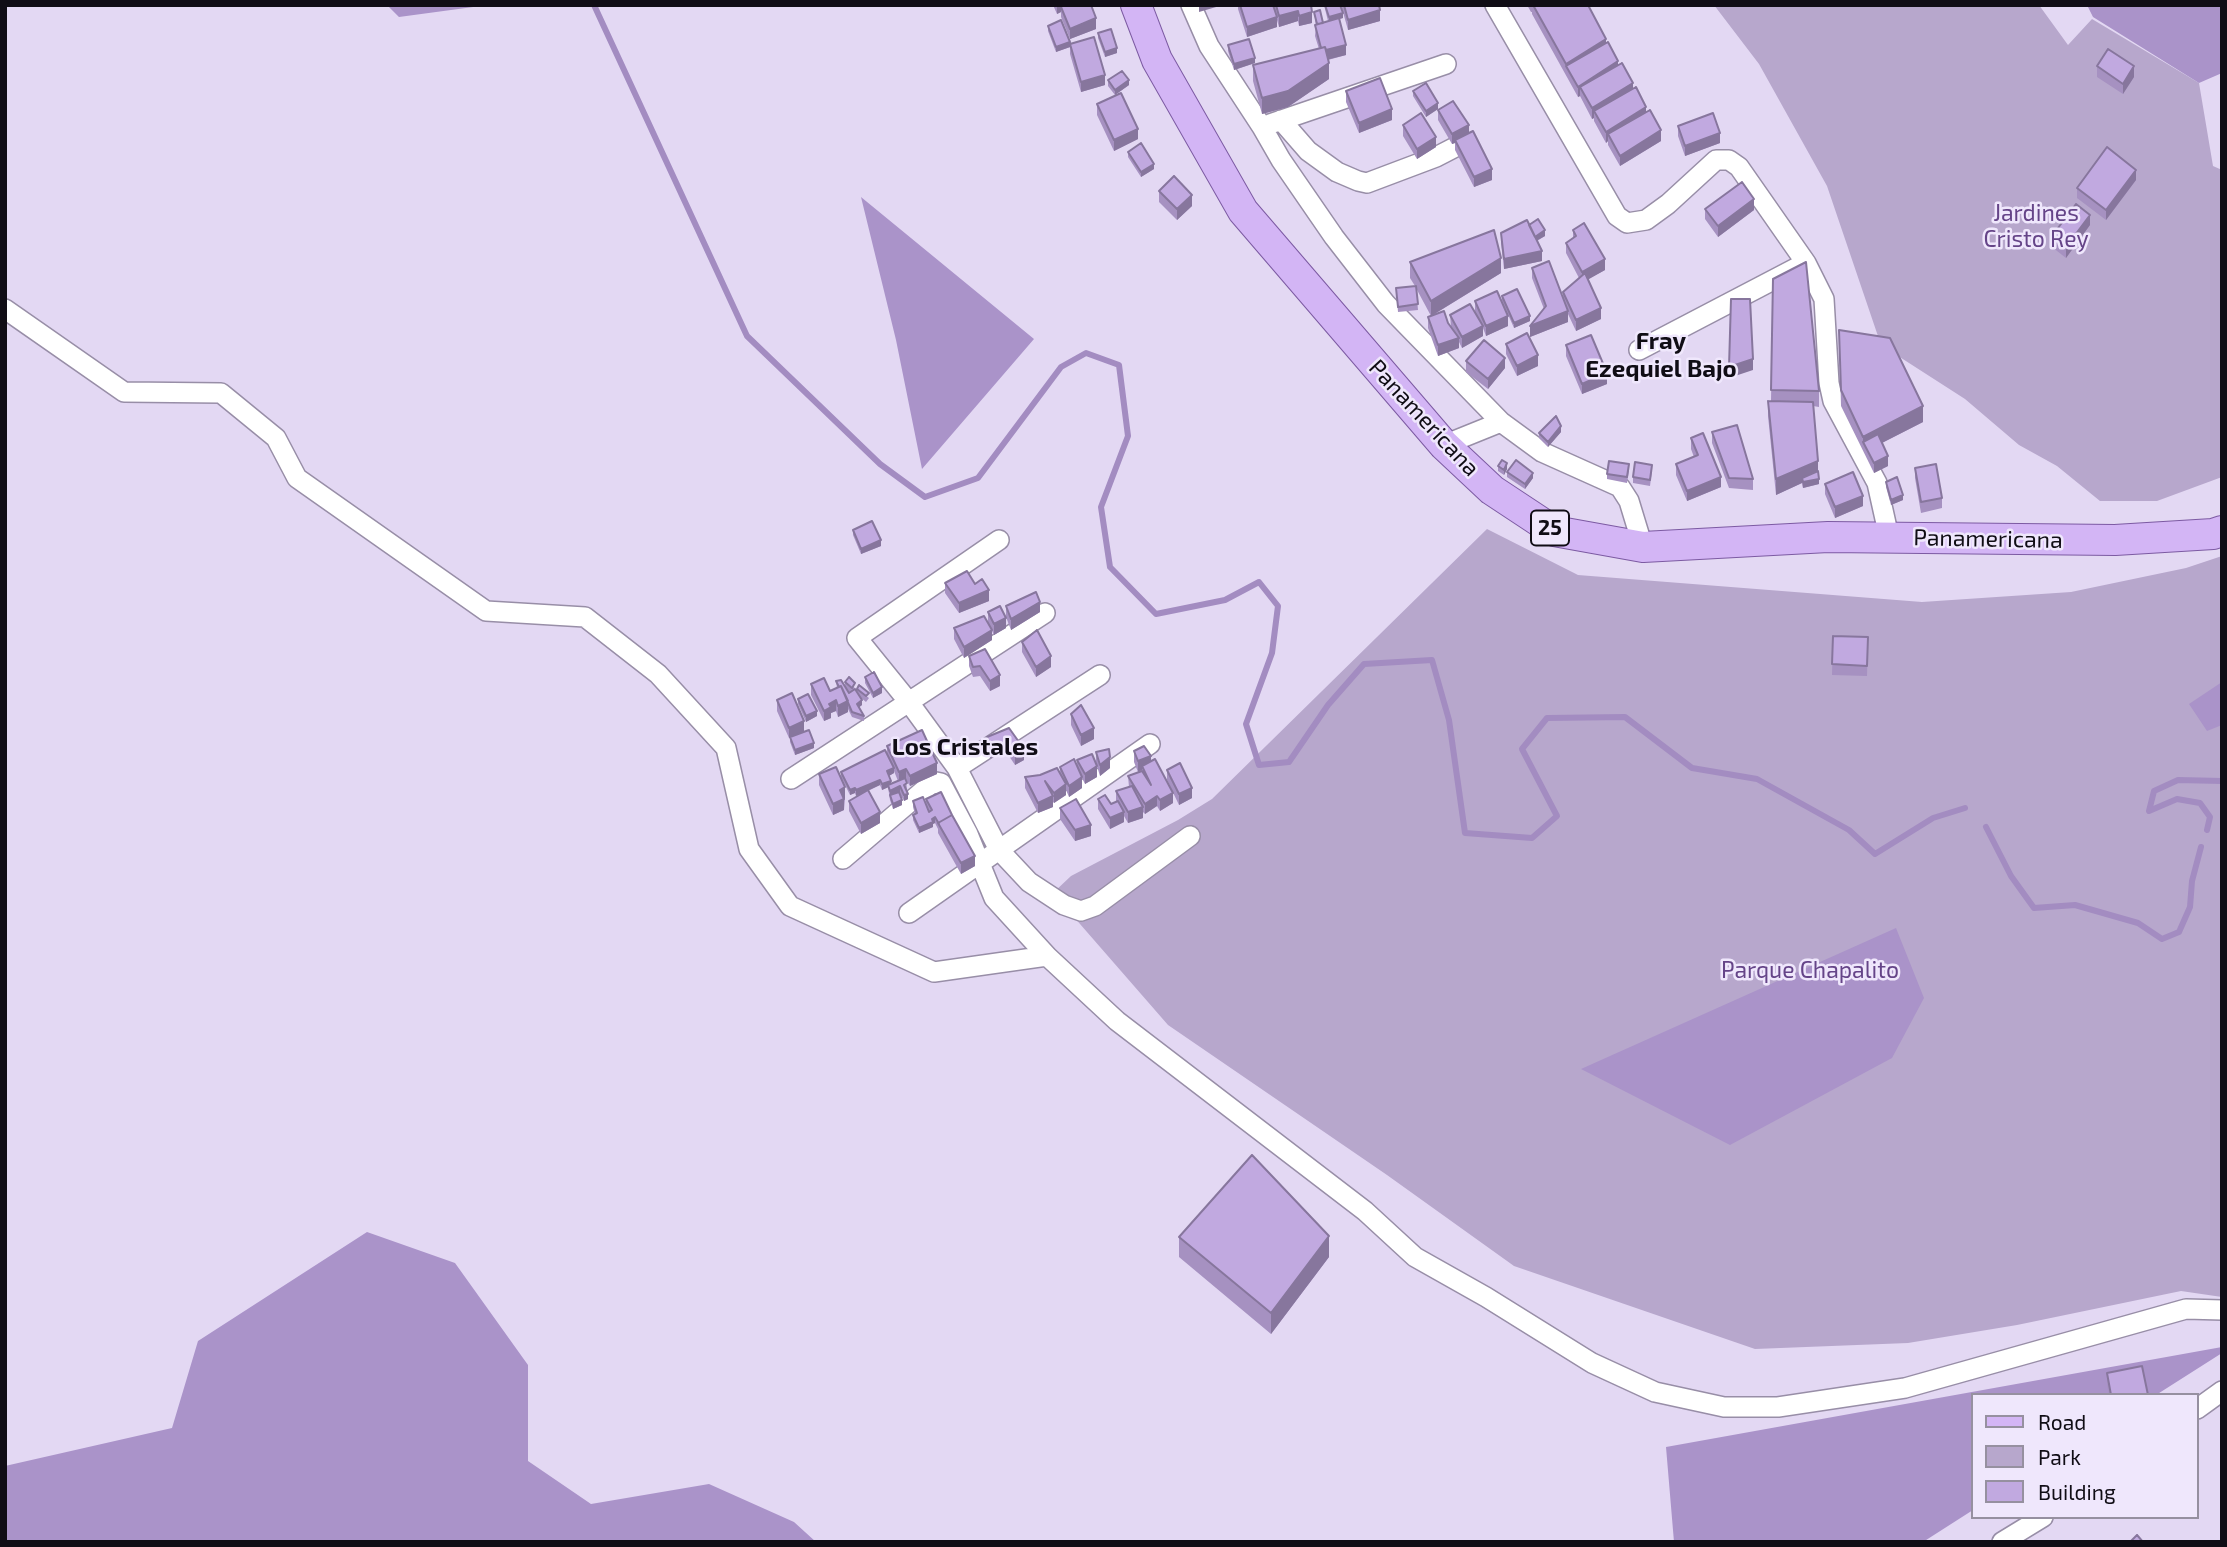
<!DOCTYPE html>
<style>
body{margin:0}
#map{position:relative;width:2227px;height:1547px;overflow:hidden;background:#e3d8f3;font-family:"Exo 2",sans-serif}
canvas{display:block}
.frame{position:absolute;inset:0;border:7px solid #100d15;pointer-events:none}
.legend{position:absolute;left:1971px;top:1393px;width:228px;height:126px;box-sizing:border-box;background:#efe7fc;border:2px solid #9690a0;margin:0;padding:9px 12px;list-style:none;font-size:21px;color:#100d15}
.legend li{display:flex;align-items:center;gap:14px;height:35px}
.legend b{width:35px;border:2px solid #9690a0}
</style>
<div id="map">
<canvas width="2227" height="1547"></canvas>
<div class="frame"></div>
<ul class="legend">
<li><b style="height:9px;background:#d3b5f5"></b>Road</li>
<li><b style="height:19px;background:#b7a7cc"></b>Park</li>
<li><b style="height:19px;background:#c1a9e0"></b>Building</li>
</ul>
</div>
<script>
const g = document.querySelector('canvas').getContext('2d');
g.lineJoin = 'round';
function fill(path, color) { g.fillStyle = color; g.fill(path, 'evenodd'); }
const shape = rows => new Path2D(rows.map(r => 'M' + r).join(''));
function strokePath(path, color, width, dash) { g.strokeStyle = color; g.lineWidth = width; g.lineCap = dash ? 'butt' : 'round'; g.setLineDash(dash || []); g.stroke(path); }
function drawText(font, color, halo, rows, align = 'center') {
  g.font = font + ' "Exo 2",sans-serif'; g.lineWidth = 5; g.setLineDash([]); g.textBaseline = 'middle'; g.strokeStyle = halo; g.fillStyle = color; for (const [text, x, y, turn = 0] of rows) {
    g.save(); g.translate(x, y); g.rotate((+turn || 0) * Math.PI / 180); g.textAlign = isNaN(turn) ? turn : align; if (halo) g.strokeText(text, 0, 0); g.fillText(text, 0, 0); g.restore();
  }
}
fill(shape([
 [1714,5,2039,5,2068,45,2092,19,2199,83,2213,166,2222,170,2222,477,2157,501,2100,501,2057,466,2019,445,1965,399,1881,345,1827,186,1759,64],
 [1487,529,1578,575,1922,602,2071,592,2186,568,2222,556,2222,1297,2181,1291,2017,1325,1908,1343,1755,1349,1514,1266,1387,1175,1168,1025,1053,893,1071,876,1178,820,1212,799]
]), '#b7a7cc');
fill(shape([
 [387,5,488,5,399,17],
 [2087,5,2222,5,2222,73,2199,83,2093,17],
 [861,197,1034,339,922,469,896,340],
 [2222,682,2222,725,2207,731,2189,704],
 [1896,928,1924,998,1892,1058,1730,1145,1581,1069],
 [367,1232,455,1263,528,1365,528,1461,591,1504,709,1484,794,1522,816,1542,5,1542,5,1466,172,1428,198,1341],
 [2222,1347,2222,1353,2156,1395,1973,1395,1973,1510,1923,1542,1674,1542,1666,1447]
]), '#aa93c9');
strokePath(shape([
 [594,5,747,336,880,464,925,497,978,478,1061,367,1086,353,1119,365,1128,436,1101,507,1110,567,1156,614,1225,600,1259,582,1278,606,1272,653,1246,724,1259,765,1289,762,1328,705,1364,664,1432,660,1449,720,1465,833,1532,838,1557,816,1522,749,1547,718,1625,717,1692,768,1757,779,1849,830,1875,854,1933,818,1965,808],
 [1986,827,2011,876,2034,908,2075,905,2138,923,2162,939,2179,932,2190,907,2192,881,2201,847],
 [2207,830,2210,817,2200,803,2177,799,2149,811,2154,791,2178,780,2222,781]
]), '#a38cc1', 6);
const minor = shape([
 [1191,5,1209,46,1262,127,1281,160,1334,237,1386,304,1501,422,1542,452,1620,487,1629,501,1643,547],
 [1495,5,1617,216,1627,223,1646,220,1668,204,1716,160,1729,160,1739,167,1806,263,1824,299,1829,383,1833,401,1877,483,1889,537],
 [1281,120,1308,151,1337,172,1358,181,1367,183,1436,157,1465,142],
 [1270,124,1446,64],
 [5,309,124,392,221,393,276,438,297,478,486,611,585,617,658,674,726,748,749,849,790,906,934,972,1047,956,1117,1021,1365,1211,1415,1257,1486,1297,1592,1363,1655,1392,1724,1407,1778,1407,1905,1388,2186,1309,2222,1310],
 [1639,350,1796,268],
 [1444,445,1501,422],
 [999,540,857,638,908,701,957,768,999,850,1029,882,1064,905,1081,911,1095,906,1190,836],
 [957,768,1100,675],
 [791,779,1045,613],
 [843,859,931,784,936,782,941,783,968,834,994,898,1047,956],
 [909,913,1150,744],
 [2197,1409,2222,1391],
 [2002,1542,2043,1517]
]);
const primary = shape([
 [1136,5,1157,60,1243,211,1444,445,1492,490,1554,531,1643,547,1828,537,2115,540,2213,534,2222,531]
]);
strokePath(minor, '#988ea7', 22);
strokePath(primary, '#7c5aa2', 32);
strokePath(minor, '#fff', 19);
strokePath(primary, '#d3b5f5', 30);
fill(shape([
 [1053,5,1091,5,1096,29,1070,39,1061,17,1061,12,1057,14],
 [1238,5,1311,5,1312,23,1299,26,1298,21,1279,27,1277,20,1277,27,1247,37,1238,9],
 [1324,5,1340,5,1343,18,1339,19,1346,55,1328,60,1329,79,1288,107,1262,114,1253,81,1253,65,1319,49,1315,36,1316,25,1314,12,1323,23,1328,21],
 [1341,5,1379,5,1380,21,1348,30],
 [1527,5,1588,5,1606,43,1646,113,1661,141,1620,166,1608,145,1608,141,1606,143,1594,121,1594,118,1592,119,1580,96,1578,97,1532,14,1532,12,1531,12],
 [1048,26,1070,47,1056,52,1048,31],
 [1098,33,1117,53,1105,57,1098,38],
 [1070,44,1105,85,1081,92,1070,54],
 [1228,45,1255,63,1234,70,1228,51],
 [2097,66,2134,77,2123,94,2097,77],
 [1108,80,1129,85,1115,95,1108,86],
 [1346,91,1392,120,1359,133,1346,102],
 [1413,91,1438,109,1426,117,1413,96],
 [1097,104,1138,139,1114,151,1097,115],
 [1438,110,1469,133,1492,180,1474,187,1455,150,1455,143,1452,144,1438,120],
 [1403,125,1436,147,1417,159,1403,136],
 [1678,126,1720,143,1685,156,1678,136],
 [1128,152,1154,169,1141,177,1128,157],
 [2136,180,2106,220,2077,198,2077,188],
 [1159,191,1192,206,1177,220,1159,202],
 [1705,209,1754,210,1718,237,1705,219],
 [1529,225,1545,236,1537,241,1542,261,1504,269,1501,243,1501,233],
 [2090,225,2066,258,2052,247,2052,236],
 [1573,230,1605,270,1588,279,1601,319,1576,331,1568,314,1568,322,1530,337,1544,309,1532,278,1532,268,1563,298,1563,292,1579,278,1566,253,1566,243,1573,239],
 [1410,262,1501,273,1433,315,1448,323,1451,327,1450,315,1475,312,1475,301,1508,326,1486,336,1483,328,1483,336,1462,348,1459,342,1459,348,1438,356,1428,328,1428,317,1431,316,1416,288,1418,310,1398,312,1396,288,1415,286,1410,278],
 [1773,279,1819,391,1819,407,1813,406,1819,484,1803,488,1802,483,1776,495,1768,416,1768,401,1771,401],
 [1502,296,1530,321,1514,328,1502,301],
 [1839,330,1923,422,1882,443,1888,466,1874,473,1841,406],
 [1506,344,1538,366,1517,376,1506,354],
 [1566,345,1607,384,1582,394,1566,356],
 [1466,361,1505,368,1488,389,1466,372],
 [1561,432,1548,447,1539,438,1539,433],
 [1712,432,1753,479,1753,490,1729,488,1712,443],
 [1691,438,1721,487,1687,501,1676,475,1676,464,1694,457,1691,449],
 [1498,466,1507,469,1504,475,1498,471],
 [1915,468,1942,498,1942,508,1921,513,1915,478],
 [1629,470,1627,483,1607,479,1607,474],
 [1652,470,1650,486,1633,483,1633,477],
 [1507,472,1533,478,1525,489,1507,477],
 [1886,482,1903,500,1891,505,1886,487],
 [1825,484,1863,506,1835,518,1825,494],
 [853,530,881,546,861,554,853,535],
 [945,583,975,584,989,601,959,613,945,593],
 [1006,606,1040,612,1011,630,1006,617],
 [988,612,1006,628,994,635,992,631,992,640,964,658,954,639,954,628,988,622],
 [1833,636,1868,637,1867,676,1832,675],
 [1022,642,1051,667,1036,677,1022,652],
 [969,656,1000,686,990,691,980,676,973,677,969,666],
 [865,677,882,693,873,698,865,683],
 [836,681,845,686,845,682,855,688,854,690,857,691,857,689,869,698,866,702,860,697,862,705,859,707,864,716,864,721,852,717,848,709,848,712,838,717,836,711,831,713,831,718,824,721,811,695,811,684,830,691,837,688],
 [798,699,817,716,806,722,798,704],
 [777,700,804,731,814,748,795,755,790,742,790,738,789,738,777,711],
 [1071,714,1094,739,1081,746,1071,725],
 [1009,728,1024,760,1015,765,1007,753,990,758,987,748,987,737],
 [887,746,937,774,910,786,906,780,908,799,904,801,899,792,902,805,893,809,890,800,888,787,882,790,880,785,868,791,880,823,861,834,849,811,849,801,863,793,856,796,855,793,850,795,841,777,841,772,887,753],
 [894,771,898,781,891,784,889,776,894,773],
 [1134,751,1151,761,1173,803,1160,811,1157,806,1145,814,1143,812,1143,818,1128,823,1124,816,1124,822,1110,829,1098,809,1098,799,1111,804,1116,802,1116,791,1129,787,1128,776,1142,771,1142,770,1138,772,1134,762],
 [1096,752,1110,768,1100,776,1096,763],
 [1077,760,1097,777,1085,784,1082,778,1082,788,1069,797,1066,790,1066,795,1054,803,1053,802,1053,807,1038,813,1025,788,1025,777,1060,774,1060,767,1077,767],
 [1167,770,1192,798,1179,805,1167,780],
 [819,774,845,798,844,810,833,815,819,785],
 [926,799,975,866,961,874,938,833,938,829,935,823,933,824,933,827,919,833,913,820,913,815,915,814,913,807,913,801,929,812,926,804],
 [1060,808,1091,836,1075,841,1060,819],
 [1179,1237,1329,1257,1271,1334,1179,1257],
 [2107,1373,2148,1395,2109,1395,2107,1384]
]), '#a691c1');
fill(shape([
 [1057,5,1075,5,1061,7,1061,12,1057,14],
 [1199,5,1223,5,1199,12],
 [1380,10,1380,21,1348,30,1348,20],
 [1298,11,1298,21,1279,27,1279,16],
 [1312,12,1312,23,1299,26,1299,16],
 [1343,13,1343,18,1329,22,1329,17],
 [1277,17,1277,27,1247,37,1247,27],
 [1096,18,1096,29,1070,39,1070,29],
 [1606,39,1606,49,1566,66,1566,75,1566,64],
 [1070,42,1070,47,1056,52,1056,47],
 [1346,45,1346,55,1322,61,1322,51],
 [1117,48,1117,53,1105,57,1105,52],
 [1255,58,1255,63,1234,70,1234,64],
 [1618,61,1618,72,1580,87,1580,96,1578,97,1578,87],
 [1329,63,1329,79,1288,107,1262,114,1262,98],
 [2134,66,2134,77,2123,94,2123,84],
 [1105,75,1105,85,1081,92,1081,82],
 [1129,80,1129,85,1115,95,1115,90],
 [1633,83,1633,93,1594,111,1594,118,1592,119,1592,108],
 [1438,103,1438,109,1426,117,1426,111],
 [1646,107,1646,117,1608,134,1608,141,1606,143,1606,132],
 [1392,109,1392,120,1359,133,1359,123],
 [1469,125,1469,136,1455,140,1455,143,1452,144,1452,134],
 [1138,129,1138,139,1114,151,1114,140],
 [1661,130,1661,141,1620,166,1620,156],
 [1720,133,1720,143,1685,156,1685,146],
 [1436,137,1436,147,1417,159,1417,149],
 [1154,164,1154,169,1141,177,1141,172],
 [1492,169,1492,180,1474,187,1474,177],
 [2136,170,2136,180,2106,220,2106,210],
 [1192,195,1192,206,1177,220,1177,209],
 [1754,199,1754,210,1718,237,1718,226],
 [2090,215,2090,225,2066,258,2066,247],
 [1545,230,1545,236,1534,242,1534,237],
 [1542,251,1542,261,1504,269,1504,259],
 [1501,258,1501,273,1431,316,1431,301],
 [1605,259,1605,270,1582,283,1582,272],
 [1601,308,1601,319,1576,331,1576,320],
 [1568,311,1568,322,1530,337,1530,326],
 [1508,316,1508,326,1486,336,1486,326],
 [1530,316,1530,321,1514,328,1514,323],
 [1483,326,1483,336,1462,348,1462,337],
 [1459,338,1459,348,1438,356,1438,345],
 [1538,355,1538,366,1517,376,1517,366],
 [1505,358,1505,368,1488,389,1488,379],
 [1753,359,1753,370,1729,378,1729,367],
 [1607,373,1607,384,1582,394,1582,384],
 [1923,406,1923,422,1868,450,1863,442,1863,437],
 [1561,426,1561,432,1548,447,1548,442],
 [1888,456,1888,466,1874,473,1874,463],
 [1818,461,1818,477,1819,479,1819,484,1803,488,1802,478,1802,483,1776,495,1776,479],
 [1507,463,1507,469,1504,475,1504,470],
 [1533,473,1533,478,1525,489,1525,484],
 [1721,477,1721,487,1687,501,1687,491],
 [1903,495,1903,500,1891,505,1891,500],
 [1863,496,1863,506,1835,518,1835,507],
 [881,540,881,546,861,554,861,549],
 [989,590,989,601,959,613,959,603],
 [1040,602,1040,612,1011,630,1011,619],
 [1006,618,1006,628,994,635,994,624],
 [992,630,992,640,964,658,964,647],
 [1051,656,1051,667,1036,677,1036,667],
 [1000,675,1000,686,990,691,990,681],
 [882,687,882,693,873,698,873,693],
 [836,700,836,711,831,713,831,718,824,721,824,711,829,704],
 [862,700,862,705,857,709,857,704],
 [848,701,848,712,838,717,838,706],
 [817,711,817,716,806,722,806,716],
 [804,721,804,732,789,738,789,728],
 [1094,728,1094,739,1081,746,1081,735],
 [814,743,814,748,795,755,795,750],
 [1007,743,1007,753,990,758,990,747],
 [1024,749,1024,760,1015,765,1015,754],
 [1151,756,1151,766,1142,766,1142,770,1138,772,1138,761],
 [1110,757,1110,768,1100,776,1100,765],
 [937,763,937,774,910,786,910,776],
 [1097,766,1097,777,1085,784,1085,774],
 [894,768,894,773,887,777,887,771],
 [906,769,906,780,899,783,899,772],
 [1082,777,1082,788,1069,797,1069,786],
 [880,780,880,785,856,796,856,790],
 [891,781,891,786,882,790,882,784],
 [1066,784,1066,795,1054,803,1054,793],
 [900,786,900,792,890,796,890,791],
 [845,787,845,798,840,800,840,790],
 [855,788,855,793,850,795,850,790],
 [1192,788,1192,798,1179,805,1179,794],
 [1173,793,1173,803,1160,811,1160,800],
 [908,794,908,799,904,801,904,795],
 [1053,796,1053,807,1038,813,1038,803],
 [1157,796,1157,806,1145,814,1145,804],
 [844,799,844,810,833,815,833,804],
 [902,800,902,805,893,809,893,804],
 [1143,807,1143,818,1128,823,1128,812],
 [880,812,880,823,861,834,861,823],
 [1124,812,1124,822,1110,829,1110,818],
 [935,817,935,823,933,824,933,827,919,833,919,828],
 [1091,825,1091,836,1075,841,1075,830],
 [975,856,975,866,961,874,961,863],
 [1329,1236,1329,1257,1271,1334,1271,1313]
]), '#87769d');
const building = shape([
 [1064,5,1091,5,1096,18,1070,29,1061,7,1064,5],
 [1240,5,1273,5,1277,17,1247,27,1240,5],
 [1276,5,1311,5,1312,12,1299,16,1298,11,1279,16,1276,5],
 [1325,5,1340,5,1343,13,1329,17,1325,5],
 [1344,5,1379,5,1380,10,1348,20,1344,5],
 [1533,5,1588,5,1606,39,1566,64,1533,5],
 [1320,10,1323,23,1317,24,1314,12,1320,10],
 [1339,18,1346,45,1326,50,1325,47,1321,48,1315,25,1339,18],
 [1061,20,1070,42,1056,47,1048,26,1061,20],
 [1111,29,1117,48,1105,52,1098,33,1111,29],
 [1094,37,1105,75,1081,82,1070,44,1094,37],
 [1249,39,1255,58,1234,64,1228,45,1249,39],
 [1608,42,1618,61,1578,87,1566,66,1608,42],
 [1325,47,1329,63,1288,91,1262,98,1253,65,1325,47],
 [2108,49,2134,66,2123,84,2097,66,2108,49],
 [1622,63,1633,83,1592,108,1580,87,1622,63],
 [1122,71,1129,80,1115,90,1108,80,1122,71],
 [1380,78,1392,109,1359,123,1346,91,1380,78],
 [1426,83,1438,103,1426,111,1413,91,1426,83],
 [1636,87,1646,107,1606,132,1594,111,1636,87],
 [1121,93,1138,129,1114,140,1097,104,1121,93],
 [1453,101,1469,125,1452,134,1438,110,1453,101],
 [1650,110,1661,130,1620,156,1608,134,1650,110],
 [1421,113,1436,137,1417,149,1403,125,1421,113],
 [1713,113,1720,133,1685,146,1678,126,1713,113],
 [1473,131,1492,169,1474,177,1455,140,1473,131],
 [1141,143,1154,164,1141,172,1128,152,1141,143],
 [2107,147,2136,170,2106,210,2077,188,2107,147],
 [1174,176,1192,195,1177,209,1159,191,1174,176],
 [1742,182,1754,199,1718,226,1705,209,1742,182],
 [2076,204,2090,215,2066,247,2052,236,2076,204],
 [1538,219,1545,230,1535,237,1529,225,1538,219],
 [1527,220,1542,251,1504,259,1501,233,1527,220],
 [1584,223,1605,259,1582,272,1566,243,1576,236,1573,230,1584,223],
 [1494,230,1501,258,1431,301,1410,262,1494,230],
 [1549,261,1568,311,1530,326,1546,306,1532,268,1549,261],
 [1806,262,1819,391,1771,390,1773,279,1806,262],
 [1585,273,1601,308,1576,320,1563,292,1585,273],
 [1416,286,1418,304,1398,307,1396,288,1416,286],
 [1517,289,1530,316,1514,323,1502,296,1517,289],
 [1497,291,1508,316,1486,326,1475,301,1497,291],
 [1731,299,1750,299,1753,359,1729,367,1731,299],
 [1470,304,1483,326,1462,337,1450,315,1470,304],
 [1444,311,1448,323,1459,338,1438,345,1428,317,1444,311],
 [1839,330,1890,338,1923,406,1863,437,1841,390,1839,330],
 [1527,333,1538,355,1517,366,1506,344,1527,333],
 [1591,335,1607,373,1582,384,1566,345,1591,335],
 [1484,340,1505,358,1488,379,1466,361,1484,340],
 [1768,401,1813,402,1818,461,1776,479,1768,401],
 [1556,416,1561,426,1548,442,1539,433,1556,416],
 [1737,425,1753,479,1729,478,1712,432,1737,425],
 [1703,433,1721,477,1687,491,1676,464,1698,455,1691,438,1703,433],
 [1878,434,1888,456,1874,463,1863,442,1878,434],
 [1502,460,1507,463,1504,470,1498,466,1502,460],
 [1516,460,1533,473,1525,484,1507,472,1516,460],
 [1609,461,1629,464,1627,477,1607,474,1609,461],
 [1635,462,1652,465,1650,480,1633,477,1635,462],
 [1936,464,1942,498,1921,502,1915,468,1936,464],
 [1818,471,1819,479,1803,482,1802,478,1818,471],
 [1853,472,1863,496,1835,507,1825,484,1853,472],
 [1897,477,1903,495,1891,500,1886,482,1897,477],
 [872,521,881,540,861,549,853,530,872,521],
 [967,571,975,584,982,579,989,590,959,603,945,583,967,571],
 [1036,592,1040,602,1011,619,1006,606,1036,592],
 [1000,606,1006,618,994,624,988,612,1000,606],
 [984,616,992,630,964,647,954,628,984,616],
 [1037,630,1051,656,1036,667,1022,642,1037,630],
 [1833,636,1868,637,1867,666,1832,664,1833,636],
 [985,649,1000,675,990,681,980,666,973,667,969,656,985,649],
 [874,672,882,687,873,693,865,677,874,672],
 [849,677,855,683,852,688,845,682,849,677],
 [824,678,830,691,841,686,848,701,838,706,836,700,829,704,831,707,824,711,811,684,824,678],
 [841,680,849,693,855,689,862,700,857,704,864,716,852,712,841,686,839,687,836,681,841,680],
 [859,685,869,693,866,696,857,689,859,685],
 [792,693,804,721,789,728,777,700,792,693],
 [808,694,817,711,806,716,798,699,808,694],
 [1081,705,1094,728,1081,735,1071,714,1081,705],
 [1009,728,1024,749,1015,754,1007,743,990,747,987,737,1009,728],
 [809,730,814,743,795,750,790,737,809,730],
 [922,730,937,763,910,776,906,769,899,772,887,746,922,730],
 [1144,746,1151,756,1138,761,1134,751,1144,746],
 [1109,749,1110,757,1100,765,1096,752,1109,749],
 [885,750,894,768,887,771,891,781,882,784,880,780,856,790,855,788,850,790,841,772,885,750],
 [1092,754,1097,766,1085,774,1077,760,1092,754],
 [1074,759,1082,777,1069,786,1060,767,1074,759],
 [1155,759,1173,793,1160,800,1157,796,1145,804,1128,776,1142,771,1151,785,1142,766,1155,759],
 [1180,763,1192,788,1179,794,1167,770,1180,763],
 [836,767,845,787,840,790,844,799,833,804,819,774,836,767],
 [1057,768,1066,784,1054,793,1045,781,1053,796,1038,803,1025,777,1040,775,1057,768],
 [905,778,907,783,904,785,908,794,904,795,900,786,890,791,888,785,905,778],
 [1132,786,1143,807,1128,812,1116,791,1132,786],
 [868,790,880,812,861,823,849,801,868,790],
 [899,792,902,800,893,804,890,795,899,792],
 [941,792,952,815,938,823,939,824,935,817,932,819,933,822,919,828,913,815,917,813,913,801,923,797,929,812,932,810,926,799,941,792],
 [1105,795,1111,804,1118,801,1124,812,1110,818,1098,799,1105,795],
 [1076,799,1091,825,1075,830,1060,808,1076,799],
 [952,815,975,856,961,863,938,823,952,815],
 [1252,1155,1329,1236,1271,1313,1179,1237,1252,1155],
 [2142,1366,2148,1395,2111,1395,2107,1373,2142,1366],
 [2137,1535,2143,1542,2130,1542,2137,1535]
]);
fill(building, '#c1a9e0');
strokePath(building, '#87769d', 2);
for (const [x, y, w] of [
 [1550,528,38]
]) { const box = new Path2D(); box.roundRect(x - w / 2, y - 17.5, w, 35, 5); g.fillStyle = '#efe7fc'; g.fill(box); strokePath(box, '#100d15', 2); }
drawText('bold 21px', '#100d15', null, [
 ["25",1550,528]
]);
drawText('23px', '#654488', '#efe7fc', [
 ["Jardines",2036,213],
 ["Cristo Rey",2036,239],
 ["Parque Chapalito",1810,970]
]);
drawText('23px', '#100d15', '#efe7fc', [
 ["Panamericana",1424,418,47],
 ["Panamericana",1988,539,1]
]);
drawText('bold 24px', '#100d15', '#efe7fc', [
 ["Fray",1661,341],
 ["Ezequiel Bajo",1661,369],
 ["Los Cristales",965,747]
]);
</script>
